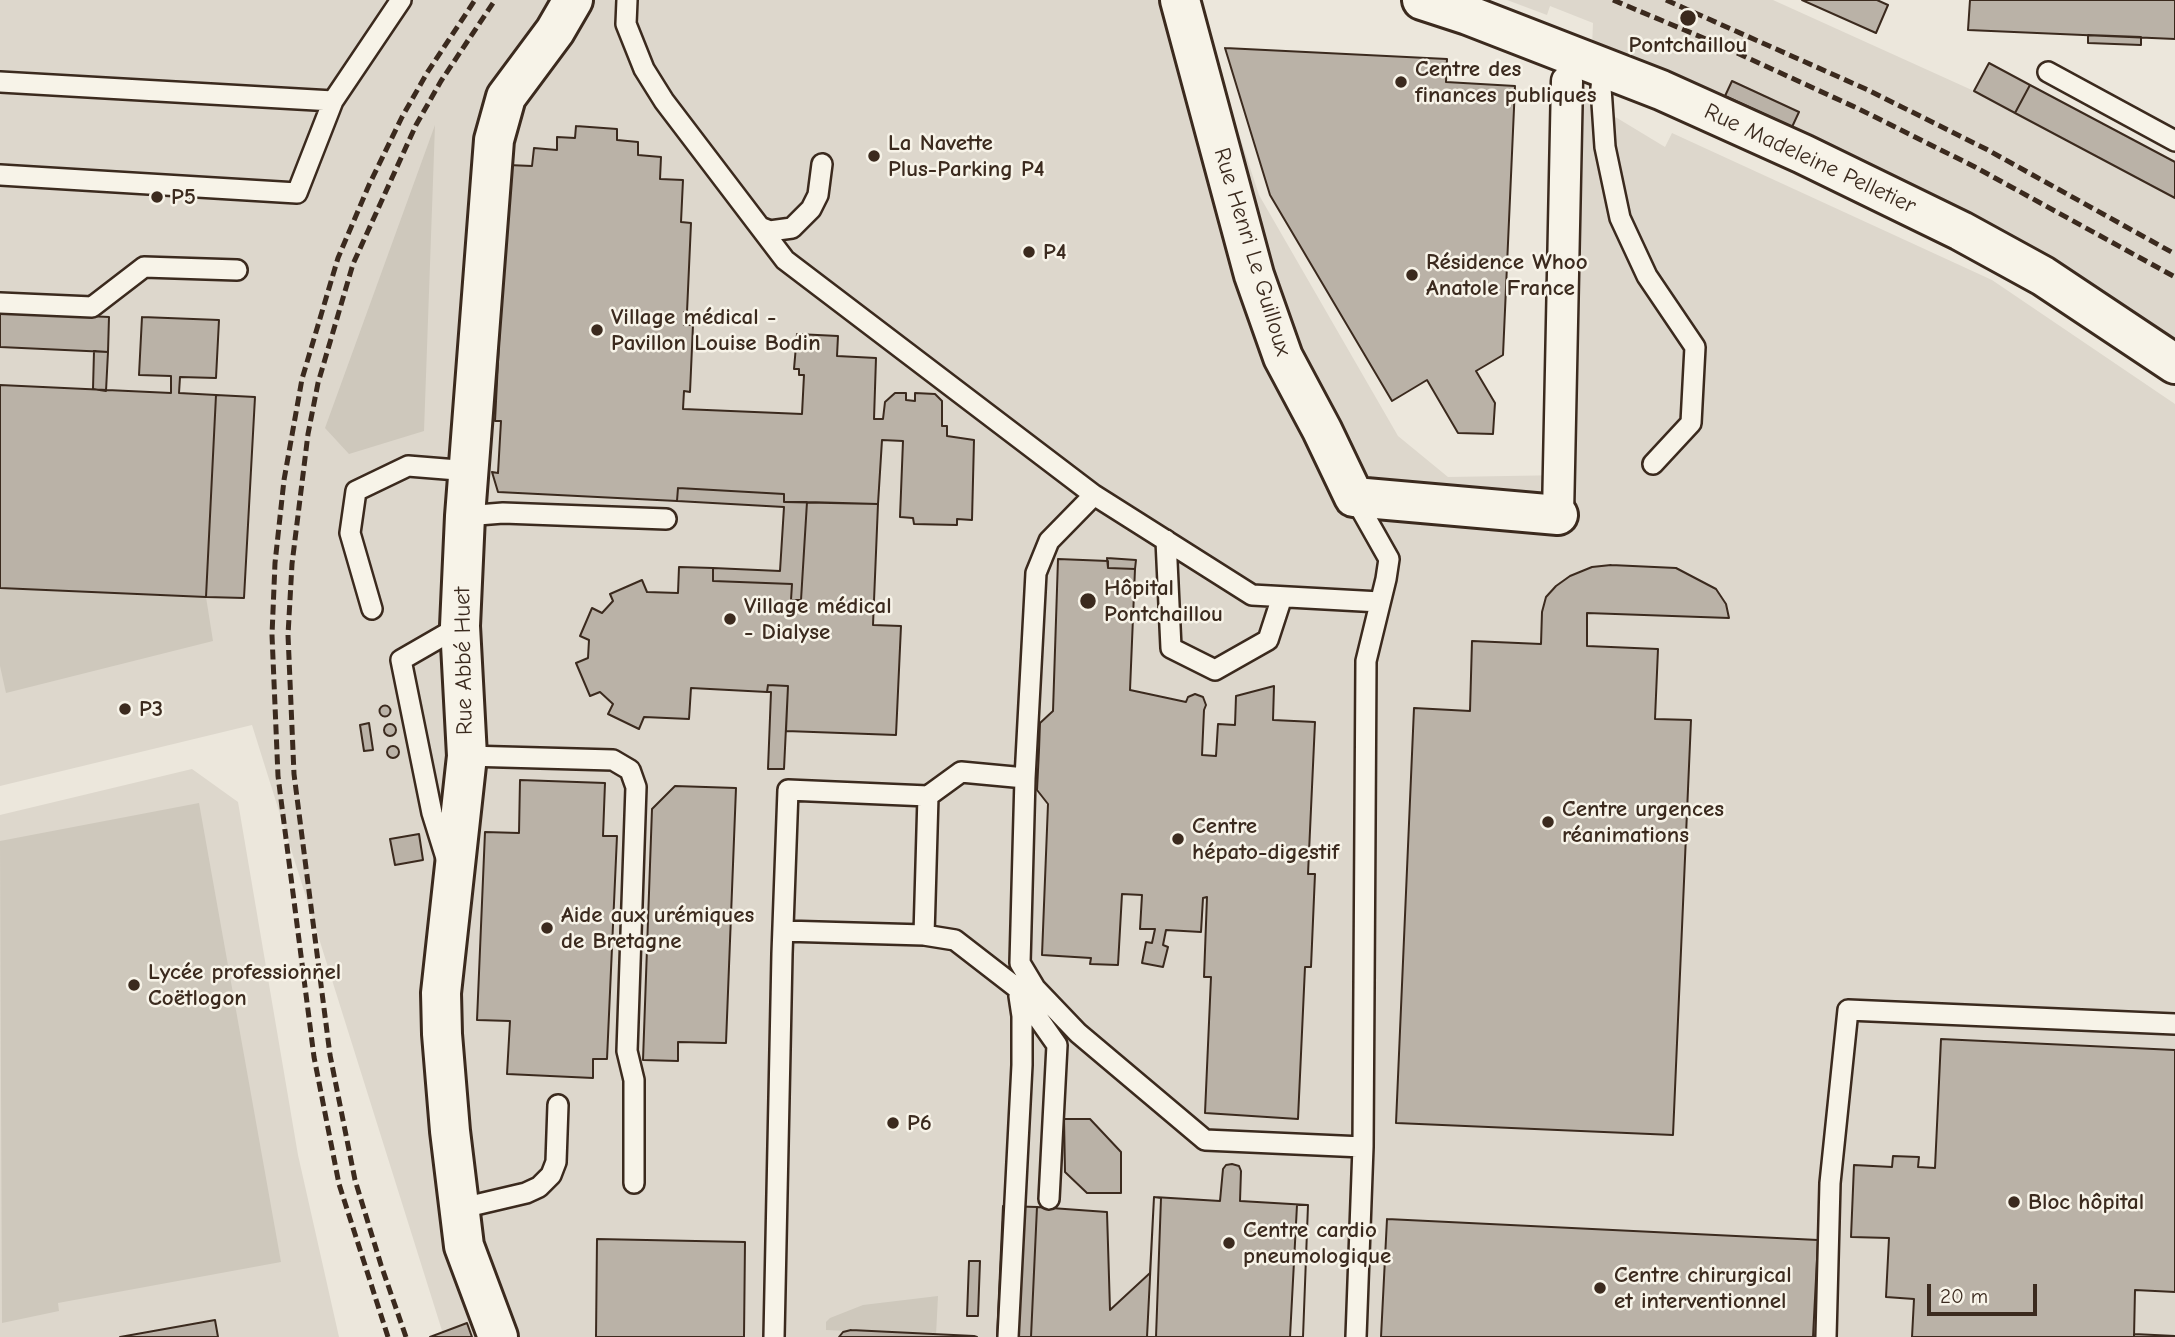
<!DOCTYPE html>
<meta charset="utf-8">
<style>
body{margin:0}
#map{position:relative;width:2175px;height:1337px;overflow:hidden;background:#ece7dc;font-family:"Comic Neue",sans-serif}
canvas{display:block}
.scale{position:absolute;left:1927px;top:1284px;width:110px;height:32px;box-sizing:border-box;border:4px solid #3b2a1e;border-top:0;padding-left:9px;font-size:21px;line-height:24px;white-space:nowrap;color:#3b2a1e;-webkit-text-stroke:5px #f7f3e8;paint-order:stroke}
</style>
<div id="map">
<canvas width="2175" height="1337"></canvas>
<div class="scale">20 m</div>
</div>
<script>
const g = document.querySelector('canvas').getContext('2d');
g.lineJoin = 'round';
function fill(path, color) { g.fillStyle = color; g.fill(path, 'evenodd'); }
const shape = rows => new Path2D(rows.map(r => 'M' + r).join(''));
function strokePath(path, color, width, dash) { g.strokeStyle = color; g.lineWidth = width; g.lineCap = dash ? 'butt' : 'round'; g.setLineDash(dash || []); g.stroke(path); }
function drawText(font, color, halo, rows, align = 'center') {
  g.font = font + ' "Comic Neue",sans-serif'; g.lineWidth = 5; g.setLineDash([]); g.textBaseline = 'middle'; g.strokeStyle = halo; g.fillStyle = color; for (const [text, x, y, turn = 0] of rows) {
    g.save(); g.translate(x, y); g.rotate((+turn || 0) * Math.PI / 180); g.textAlign = isNaN(turn) ? turn : align; if (halo) g.strokeText(text, 0, 0); g.fillText(text, 0, 0); g.restore();
  }
}
fill(shape([
 [0,0,1195,0,1259,195,1398,436,1448,477,1567,475,1582,196,1584,98,1665,147,1672,133,1992,280,2175,404,2175,1337,444,1337,252,725,0,786],
 [1507,0,1773,0,1974,91,2175,198,2175,338,2082,282,1592,48,1593,23,1550,6,1547,15],
 [192,769,238,802,298,1155,339,1337,0,1337,0,815]
]), '#ddd7cc');
fill(shape([
 [435,125,424,431,349,454,325,428],
 [0,588,206,597,213,641,6,693,0,666],
 [199,803,281,1262,58,1303,59,1311,2,1323,0,841],
 [938,1296,936,1335,826,1330,826,1322,830,1318,863,1305]
]), '#cec8bc');
const building = shape([
 [1802,0,1877,0,1888,5,1876,33,1802,0],
 [1970,0,2175,0,2175,39,1968,30,1970,0],
 [2088,35,2141,37,2141,45,2088,43,2088,35],
 [1225,48,1447,59,1446,82,1515,86,1503,355,1476,371,1495,403,1493,434,1458,433,1427,380,1392,401,1270,195,1225,48],
 [1989,63,2030,85,2015,113,1974,91,1989,63],
 [1732,81,1799,112,1792,127,1725,96,1732,81],
 [2030,85,2175,162,2175,198,2015,113,2030,85],
 [576,126,617,129,617,140,638,142,638,155,661,157,660,179,683,180,681,222,691,223,687,312,684,312,684,325,693,325,690,392,684,391,683,409,802,414,804,375,799,375,799,369,794,369,797,334,838,336,837,356,876,358,874,419,883,419,885,402,895,393,906,393,906,400,915,401,915,393,935,394,942,401,942,426,947,426,947,436,974,440,972,520,957,519,957,525,914,524,913,518,900,517,903,441,882,440,878,504,784,502,784,494,678,488,677,501,498,492,492,472,498,473,501,421,495,421,508,165,532,166,534,148,557,150,557,137,575,138,576,126],
 [0,312,109,317,108,352,0,347,0,312],
 [142,317,219,320,216,378,180,377,179,393,216,395,206,597,0,588,0,385,171,393,171,376,139,375,142,317],
 [94,351,108,352,106,391,93,389,94,351],
 [216,395,255,397,244,598,206,597,216,395],
 [678,488,784,494,784,502,807,502,801,600,791,600,792,584,713,581,713,568,780,571,784,507,677,501,678,488],
 [807,502,878,504,873,625,901,626,896,735,786,731,788,686,768,685,767,692,691,688,689,719,644,717,639,729,608,714,613,704,600,692,590,696,576,663,588,658,589,640,580,636,592,608,602,613,613,601,610,594,642,580,647,592,678,593,679,567,713,568,713,581,792,584,791,600,801,600,807,502],
 [1107,558,1136,560,1135,569,1108,568,1107,558],
 [1058,559,1108,561,1108,568,1135,569,1130,690,1186,702,1188,697,1195,694,1203,697,1206,705,1204,710,1202,755,1216,756,1218,724,1235,725,1236,696,1274,686,1273,720,1315,722,1308,874,1315,874,1311,967,1305,967,1298,1119,1205,1113,1211,977,1204,977,1207,897,1203,898,1201,932,1166,930,1163,945,1168,947,1163,967,1142,963,1146,942,1152,943,1155,929,1140,929,1142,895,1122,894,1118,965,1090,964,1091,958,1042,955,1048,804,1037,790,1039,750,1040,723,1053,711,1058,559],
 [1611,565,1676,568,1716,589,1726,604,1729,618,1587,613,1587,646,1658,649,1655,719,1691,720,1673,1135,1396,1123,1414,708,1470,711,1472,641,1541,644,1542,612,1546,597,1556,586,1570,576,1592,567,1611,565],
 [768,685,788,686,784,769,768,769,771,692,767,692,768,685],
 '379.5 711a5.5 5.5 0 1 1 11 0a5.5 5.5 0 1 1-11 0Z',
 [369,723,373,750,364,751,360,725,369,723],
 '384 730a6 6 0 1 1 12 0a6 6 0 1 1-12 0Z',
 '387 752a6 6 0 1 1 12 0a6 6 0 1 1-12 0Z',
 [520,780,605,783,603,836,617,836,607,1059,593,1059,593,1078,507,1074,510,1021,477,1020,485,832,519,833,520,780],
 [675,786,736,788,726,1043,678,1042,678,1061,643,1060,652,809,675,786],
 [419,834,423,860,395,865,390,839,419,834],
 [1941,1039,2175,1050,2175,1292,2135,1290,2134,1337,1912,1337,1914,1299,1886,1297,1889,1238,1851,1237,1854,1165,1892,1167,1893,1156,1919,1157,1918,1167,1935,1168,1941,1039],
 [1064,1119,1090,1119,1121,1152,1121,1193,1087,1193,1065,1172,1064,1119],
 [1232,1164,1239,1166,1241,1171,1240,1201,1308,1205,1303,1337,1031,1337,1037,1207,1107,1212,1110,1310,1150,1273,1154,1197,1220,1201,1223,1169,1226,1165,1232,1164],
 [1154,1197,1161,1198,1156,1337,1147,1337,1154,1197],
 [1297,1205,1308,1205,1303,1337,1290,1337,1297,1205],
 [1003,1206,1037,1207,1031,1337,997,1337,1003,1206],
 [1387,1219,1818,1240,1813,1337,1381,1337,1387,1219],
 [597,1239,745,1242,744,1337,596,1337,597,1239],
 [969,1261,980,1261,978,1316,967,1316,969,1261],
 [215,1320,218,1337,120,1337,215,1320],
 [467,1323,472,1337,430,1337,467,1323],
 [851,1330,974,1336,977,1337,839,1337,843,1332,851,1330],
 [2134,1334,2175,1336,2175,1337,2134,1337,2134,1334]
]);
fill(building, '#bab2a7');
strokePath(building, '#3b2a1e', 2);
const service = shape([
 [627,0,626,24,644,69,664,101,785,260,1094,495,1252,595,1380,602],
 [1603,69,1601,88,1605,147,1620,218,1647,276,1695,347,1691,423,1653,464],
 [2048,72,2175,141],
 [0,82,333,101,401,0],
 [0,175,297,193,333,101],
 [760,227,770,231,792,228,811,209,818,195,822,164],
 [0,303,92,307,144,267,237,270],
 [1094,495,1049,541,1036,573,1025,778,1020,963,1035,988,1078,1033,1205,1140,1363,1147],
 [1354,497,1389,559,1386,579,1366,661,1363,1147,1356,1337],
 [465,516,503,513,666,519],
 [1166,540,1171,648,1215,670,1268,640,1282,597],
 [372,609,350,533,356,491,408,466,470,471],
 [467,756,613,760,630,770,636,787,627,1051,634,1080,634,1183],
 [446,858,432,813,401,660,460,626],
 [783,931,924,935,955,940,1017,988,1057,1045,1049,1199],
 [924,935,928,796],
 [458,1209,526,1193,539,1187,551,1175,556,1162,558,1105],
 [774,1337,782,954,788,790,928,796,961,772,1025,778],
 [1008,1337,1022,1065,1022,1016,1019,996],
 [1826,1337,1830,1183,1848,1010,2175,1024]
]);
const pedestrian = shape([
 [1558,515,1567,81]
]);
const minor = shape([
 [1180,0,1254,275,1283,357,1322,430,1354,497,1558,515],
 [498,1337,464,1246,450,1131,442,1034,441,993,467,756,460,626,465,516,494,140,506,97,555,31,573,0]
]);
const tertiary = shape([
 [1422,0,1468,15,1661,90,1803,154,1961,231,2043,276,2175,364]
]);
strokePath(service, '#3b2a1e', 24);
strokePath(pedestrian, '#3b2a1e', 35);
strokePath(minor, '#3b2a1e', 44);
strokePath(tertiary, '#3b2a1e', 44);
strokePath(service, '#f7f3e8', 19);
strokePath(pedestrian, '#f7f3e8', 30);
strokePath(minor, '#f7f3e8', 38);
strokePath(tertiary, '#f7f3e8', 38);
strokePath(shape([
 [1613,0,1713,42,1859,109,1975,167,2175,277],
 [1666,0,1868,90,1986,149,2175,254],
 [388,1337,339,1184,314,1057,278,776,272,635,275,563,284,480,302,379,338,258,369,185,402,117,427,73,475,0],
 [406,1337,381,1265,355,1180,330,1055,294,774,288,635,292,564,308,434,318,383,353,264,416,125,441,81,495,0]
]), '#3b2a1e', 5, [10, 5]);
for (const [x, y, r, color] of [
 [1688,18,9,"#3b2a1e"],
 [1401,82,7,"#3b2a1e"],
 [874,156,7,"#3b2a1e"],
 [157,197,7,"#3b2a1e"],
 [1029,252,7,"#3b2a1e"],
 [1412,275,7,"#3b2a1e"],
 [597,330,7,"#3b2a1e"],
 [1088,601,9,"#3b2a1e"],
 [730,619,7,"#3b2a1e"],
 [125,709,7,"#3b2a1e"],
 [1548,822,7,"#3b2a1e"],
 [1178,839,7,"#3b2a1e"],
 [547,928,7,"#3b2a1e"],
 [134,985,7,"#3b2a1e"],
 [893,1123,7,"#3b2a1e"],
 [2014,1202,7,"#3b2a1e"],
 [1229,1243,7,"#3b2a1e"],
 [1600,1288,7,"#3b2a1e"]
]) { const dot = new Path2D(); dot.arc(x, y, r, 0, 2 * Math.PI); g.fillStyle = color; g.fill(dot); strokePath(dot, '#f7f3e8', 2.5); }
drawText('bold 23px', '#3b2a1e', '#f7f3e8', [
 ["Pontchaillou",1688,45,"center"],
 ["Centre des",1415,69],
 ["finances publiques",1415,95],
 ["La Navette",888,143],
 ["Plus-Parking P4",888,169],
 ["P5",171,197],
 ["P4",1043,252],
 ["Résidence Whoo",1426,262],
 ["Anatole France",1426,288],
 ["Village médical -",611,317],
 ["Pavillon Louise Bodin",611,343],
 ["Hôpital",1104,588],
 ["Pontchaillou",1104,614],
 ["Village médical",744,606],
 ["- Dialyse",744,632],
 ["P3",139,709],
 ["Centre urgences",1562,809],
 ["réanimations",1562,835],
 ["Centre",1192,826],
 ["hépato-digestif",1192,852],
 ["Aide aux urémiques",561,915],
 ["de Bretagne",561,941],
 ["Lycée professionnel",148,972],
 ["Coëtlogon",148,998],
 ["P6",907,1123],
 ["Bloc hôpital",2028,1202],
 ["Centre cardio",1243,1230],
 ["pneumologique",1243,1256],
 ["Centre chirurgical",1614,1275],
 ["et interventionnel",1614,1301]
], 'left');
drawText('23px', '#3b2a1e', '#f7f3e8', [
 ["Rue Madeleine Pelletier",1810,159,25],
 ["Rue Henri Le Guilloux",1252,252,73],
 ["Rue Abbé Huet",464,661,-91]
]);
</script>
